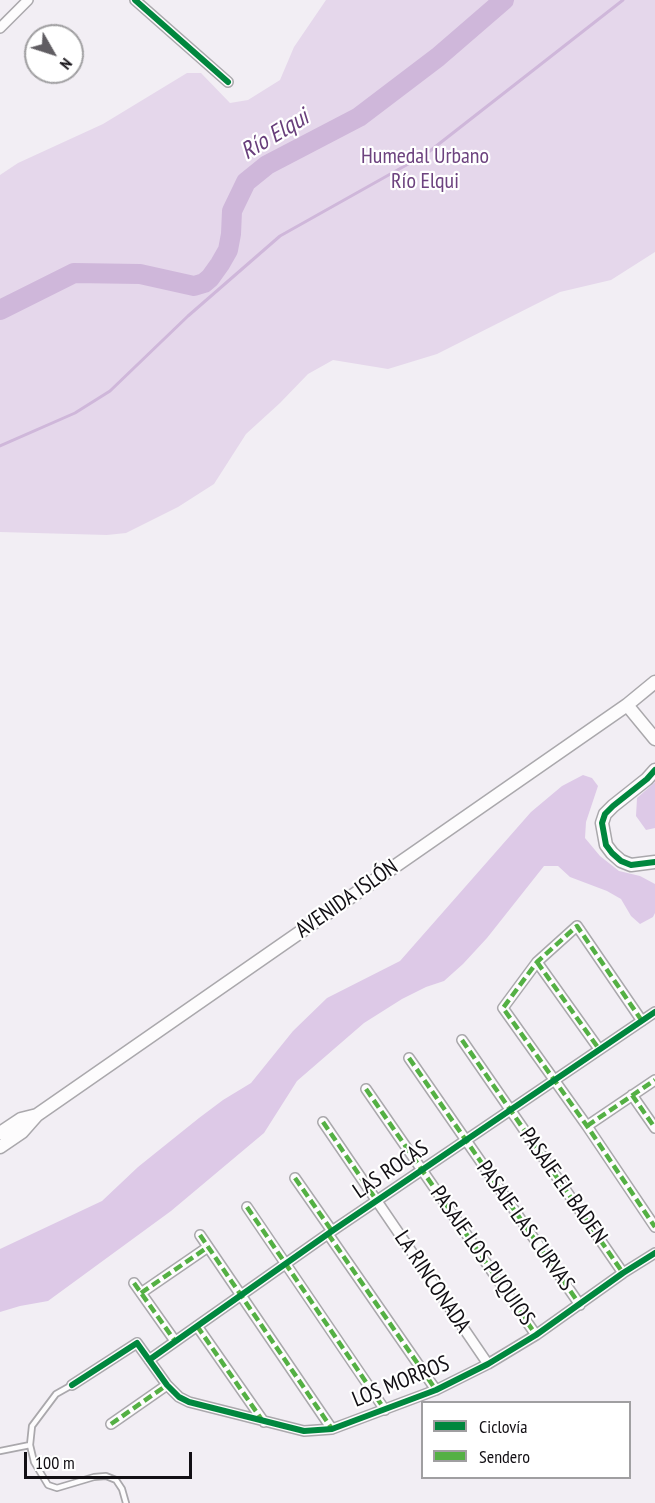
<!DOCTYPE html>
<meta charset="utf-8">
<style>
body{margin:0}
#map{position:relative;width:655px;height:1503px;overflow:hidden;background:#f2eef4;font-family:"PT Sans Narrow",sans-serif}
canvas{display:block}
.legend{position:absolute;left:421px;top:1401px;width:210px;height:78px;box-sizing:border-box;background:#fff;border:2px solid #a09fa1;margin:0;padding:8px 10px;list-style:none;font-size:18px;color:#120f14}
.legend li{display:flex;align-items:center;gap:12px;height:30px}
.legend b{width:30px;border:2px solid #a09fa1}
.north{position:absolute;left:24px;top:24px;width:60px;height:60px;box-sizing:border-box;background:#fff;border:2px solid #a09fa1;border-radius:50%;rotate:129deg;font-size:16px;font-weight:700;line-height:24px;text-align:center;color:#120f14}
.north::after{content:'';display:block;margin:auto;width:21px;height:27px;background:#605d62;clip-path:polygon(50% 0,100% 100%,50% 72%,0 100%)}
.scale{position:absolute;left:24px;top:1452px;width:168px;height:27px;box-sizing:border-box;border:3px solid #120f14;border-top:0;padding-left:8px;font-size:18px;line-height:21px;white-space:nowrap;color:#120f14;-webkit-text-stroke:4px #fff;paint-order:stroke}
</style>
<div id="map">
<canvas width="655" height="1503"></canvas>
<ul class="legend">
<li><b style="height:8px;background:#00873e"></b>Ciclovía</li>
<li><b style="height:8px;background:#54b044"></b>Sendero</li>
</ul>
<div class="north">N</div>
<div class="scale">100 m</div>
</div>
<script>
const g = document.querySelector('canvas').getContext('2d');
g.lineJoin = 'round';
function fill(path, color) { g.fillStyle = color; g.fill(path, 'evenodd'); }
const shape = rows => new Path2D(rows.map(r => 'M' + r).join(''));
function strokePath(path, color, width, dash) { g.strokeStyle = color; g.lineWidth = width; g.lineCap = dash ? 'butt' : 'round'; g.setLineDash(dash || []); g.stroke(path); }
function drawText(font, color, halo, rows, align = 'center') {
  g.font = font + ' "PT Sans Narrow",sans-serif'; g.lineWidth = 4.5; g.setLineDash([]); g.textBaseline = 'middle'; g.strokeStyle = halo; g.fillStyle = color; for (const [text, x, y, turn = 0] of rows) {
    g.save(); g.translate(x, y); g.rotate((+turn || 0) * Math.PI / 180); g.textAlign = isNaN(turn) ? turn : align; if (halo) g.strokeText(text, 0, 0); g.fillText(text, 0, 0); g.restore();
  }
}
fill(shape([
 [326,0,655,0,655,252,611,280,560,292,437,354,388,369,333,360,308,374,280,403,246,434,214,484,178,507,126,533,107,535,0,532,0,175,18,163,103,124,187,73,201,73,230,103,248,100,280,80,294,47]
]), '#e5d7eb');
fill(shape([
 [583,775,592,778,598,786,586,822,585,838,600,856,619,871,640,876,655,884,655,913,653,917,640,924,631,916,621,899,607,891,570,877,558,866,544,866,487,938,463,964,444,981,426,987,402,999,364,1023,297,1081,264,1133,171,1211,48,1301,20,1306,0,1312,0,1249,102,1201,138,1167,199,1118,223,1100,251,1083,293,1031,327,998,400,961,531,812,562,786],
 [655,782,655,828,646,830,636,816,637,798]
]), '#ddc9e7');
strokePath(shape([
 [0,446,75,413,110,391,188,316,280,236,426,154,623,0]
]), '#cfb7da', 3);
strokePath(shape([
 [0,310,74,273,140,274,194,286,204,283,210,278,220,264,228,250,231,234,232,211,246,182,267,165,359,117,438,57,504,0]
]), '#cfb7da', 20);
const lane = shape([
 [72,1385,56,1394,32,1426,30,1445,34,1462,48,1485,57,1488,94,1477,106,1476,116,1480,122,1489,126,1503],
 [0,1451,30,1445]
]);
const street = shape([
 [135,0,228,82],
 [0,28,28,0],
 [537,962,599,1049],
 [642,1021,577,926,537,962,503,1008,587,1126,655,1227],
 [462,1040,623,1273],
 [409,1058,580,1305],
 [366,1089,536,1335],
 [632,1095,655,1128],
 [323,1122,488,1364],
 [587,1126,655,1080],
 [295,1178,332,1231],
 [247,1207,385,1410],
 [328,1234,436,1390],
 [200,1235,332,1429],
 [134,1283,175,1341],
 [141,1293,208,1247],
 [197,1326,264,1422],
 [149,1360,332,1231,655,1012],
 [72,1385,137,1343,167,1385,179,1397,189,1402,304,1431,332,1429,436,1390,488,1364,536,1335,623,1273,655,1253],
 [111,1424,167,1385]
]);
const secondary = shape([
 [627,705,655,739],
 [655,770,647,779,613,806,605,814,602,823,606,845,612,853,621,861,631,865,655,862],
 [0,1133,21,1119,37,1115],
 [0,1147,22,1132,37,1115,627,705,655,682]
]);
strokePath(lane, '#aaa8ac', 8);
strokePath(street, '#aaa8ac', 12);
strokePath(secondary, '#aaa8ac', 15);
strokePath(lane, '#fdfcfd', 4.5);
strokePath(street, '#fdfcfd', 9);
strokePath(secondary, '#fdfcfd', 12);
strokePath(shape([
 [537,962,599,1049],
 [642,1021,577,926,537,962,503,1008,587,1126,655,1227],
 [462,1040,623,1273],
 [409,1058,580,1305],
 [366,1089,536,1335],
 [632,1095,655,1128],
 [323,1122,377,1201],
 [587,1126,655,1080],
 [295,1178,332,1231],
 [247,1207,385,1410],
 [328,1234,436,1390],
 [200,1235,332,1429],
 [134,1283,175,1341],
 [141,1293,208,1247],
 [197,1326,262,1420],
 [111,1424,167,1385]
]), '#54b044', 4.5, [9, 4.5]);
strokePath(shape([
 [135,0,228,82],
 [655,770,647,779,613,806,605,814,602,823,606,845,612,853,621,861,631,865,655,862],
 [149,1360,332,1231,655,1012],
 [72,1385,137,1343,167,1385,179,1397,189,1402,304,1431,332,1429,436,1390,488,1364,536,1335,623,1273,655,1253]
]), '#00873e', 6);
drawText('22px', '#6d437f', '#fff', [
 ["Humedal Urbano",425,157],
 ["Río Elqui",425,182]
]);
drawText('22px', '#120f14', '#fff', [
 ["AVENIDA ISLÓN",347,899,-35],
 ["LAS ROCAS",391,1170,-34],
 ["PASAJE EL BADEN",563,1186,55],
 ["PASAJE LAS CURVAS",525,1226,55],
 ["PASAJE LOS PUQUIOS",482,1256,55],
 ["LA RINCONADA",432,1282,56],
 ["LOS MORROS",401,1382,-22]
]);
drawText('italic 24px', '#683e7b', '#fff', [
 ["Río Elqui",275,135,-31]
]);
</script>
